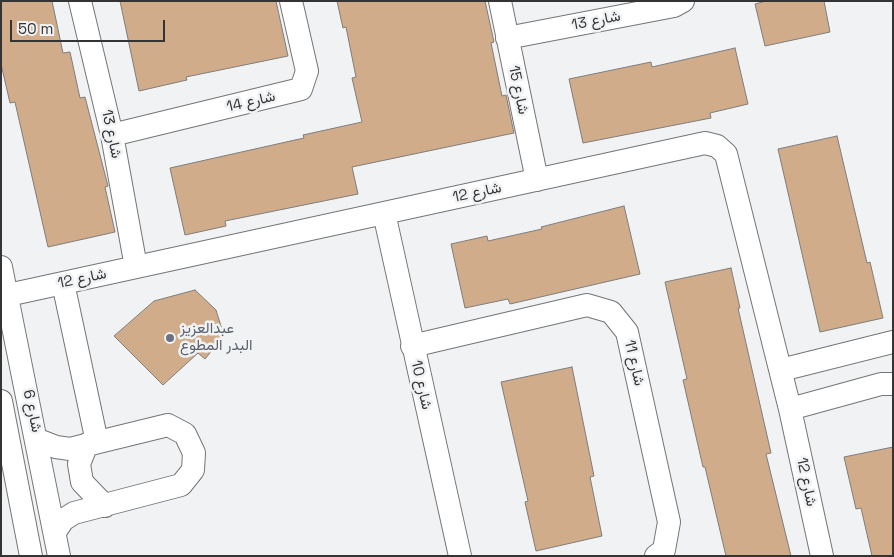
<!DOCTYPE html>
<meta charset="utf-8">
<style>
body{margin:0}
#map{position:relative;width:894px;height:557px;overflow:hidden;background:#f0f2f4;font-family:"Space Grotesk",sans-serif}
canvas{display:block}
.frame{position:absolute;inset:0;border:2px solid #343435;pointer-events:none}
.scale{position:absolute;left:10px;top:20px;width:155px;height:22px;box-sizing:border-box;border:2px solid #343435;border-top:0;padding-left:6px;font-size:15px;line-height:18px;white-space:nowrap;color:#343435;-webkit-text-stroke:4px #f0f2f4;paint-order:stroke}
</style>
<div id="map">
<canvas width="894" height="557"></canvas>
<div class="frame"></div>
<div class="scale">50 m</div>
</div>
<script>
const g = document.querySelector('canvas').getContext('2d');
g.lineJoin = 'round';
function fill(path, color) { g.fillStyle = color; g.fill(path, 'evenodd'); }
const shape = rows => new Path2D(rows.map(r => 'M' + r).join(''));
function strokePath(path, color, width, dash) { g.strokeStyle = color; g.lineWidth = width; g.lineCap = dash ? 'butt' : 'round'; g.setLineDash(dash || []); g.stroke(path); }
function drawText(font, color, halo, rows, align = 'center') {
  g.font = font + ' "Space Grotesk",Vazirmatn,sans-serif'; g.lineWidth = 5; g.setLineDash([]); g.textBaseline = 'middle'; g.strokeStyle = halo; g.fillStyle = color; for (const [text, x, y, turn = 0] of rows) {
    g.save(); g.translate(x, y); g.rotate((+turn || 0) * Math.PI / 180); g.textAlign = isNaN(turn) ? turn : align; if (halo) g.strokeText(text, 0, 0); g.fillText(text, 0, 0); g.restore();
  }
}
const building = shape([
 [1,1,52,1,63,53,70,52,80,98,85,97,108,186,105,187,115,232,48,247,15,102,10,103,1,64,1,1],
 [120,1,276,1,288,56,186,77,187,80,139,91,120,1],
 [337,1,485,1,494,42,491,43,502,96,506,95,514,133,352,167,358,194,225,221,226,226,185,235,170,168,304,138,303,135,362,122,352,78,356,77,346,27,343,28,337,1],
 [766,1,824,1,830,32,765,46,755,4,766,1],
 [735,48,748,104,710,113,711,118,583,143,569,79,651,62,652,67,735,48],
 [837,136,867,263,870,262,883,318,820,332,778,149,837,136],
 [624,206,640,274,510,304,508,299,465,308,451,244,487,236,488,241,542,229,541,227,624,206],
 [731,268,740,308,738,308,771,453,766,454,791,556,726,556,705,467,703,467,683,380,687,379,665,282,731,268],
 [195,290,216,310,224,336,205,359,198,353,163,385,114,336,154,301,195,290],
 [572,367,594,476,590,477,602,536,536,551,525,502,528,501,501,382,572,367],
 [893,447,893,556,872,556,861,508,856,509,844,457,893,447]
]);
fill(building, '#d0ac8b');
strokePath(building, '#7e7d7b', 1);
const minor = shape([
 [80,1,112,135,136,267],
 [500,1,537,180],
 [507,38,674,6,683,1],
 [112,135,301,89,307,71,291,1],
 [384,213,460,556],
 [1,267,59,556],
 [63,283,97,442],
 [8,295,705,143,717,146,726,154,790,409,822,556],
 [412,346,587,305,611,312,627,332,669,522,664,550,656,556],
 [781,370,893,342],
 [1,401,31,556],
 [790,409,881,384,893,384],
 [38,440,56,447,70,449,168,425,185,434,194,453,193,470,181,485,74,513,63,520,55,532],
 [87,444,79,464,82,482,105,506]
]);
strokePath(minor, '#747576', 24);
strokePath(minor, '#fff', 22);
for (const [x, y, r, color] of [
 [170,338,5,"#6b7280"]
]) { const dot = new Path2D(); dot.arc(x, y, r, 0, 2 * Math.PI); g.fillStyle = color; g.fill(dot); strokePath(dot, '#f0f2f4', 2); }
drawText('15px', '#343435', '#f0f2f4', [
 ["شارع 13",596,21,-11],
 ["شارع 15",518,90,78],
 ["شارع 14",251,102,-13],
 ["شارع 13",111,134,78],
 ["شارع 12",477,193,-12],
 ["شارع 12",82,279,-12],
 ["شارع 11",634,363,77],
 ["شارع 10",421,385,77],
 ["شارع 6",32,411,78],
 ["شارع 12",806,482,78]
]);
drawText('15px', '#5b616d', '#f0f2f4', [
 ["عبدالعزيز",180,329],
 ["البدر المطوع",180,346]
], 'left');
</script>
